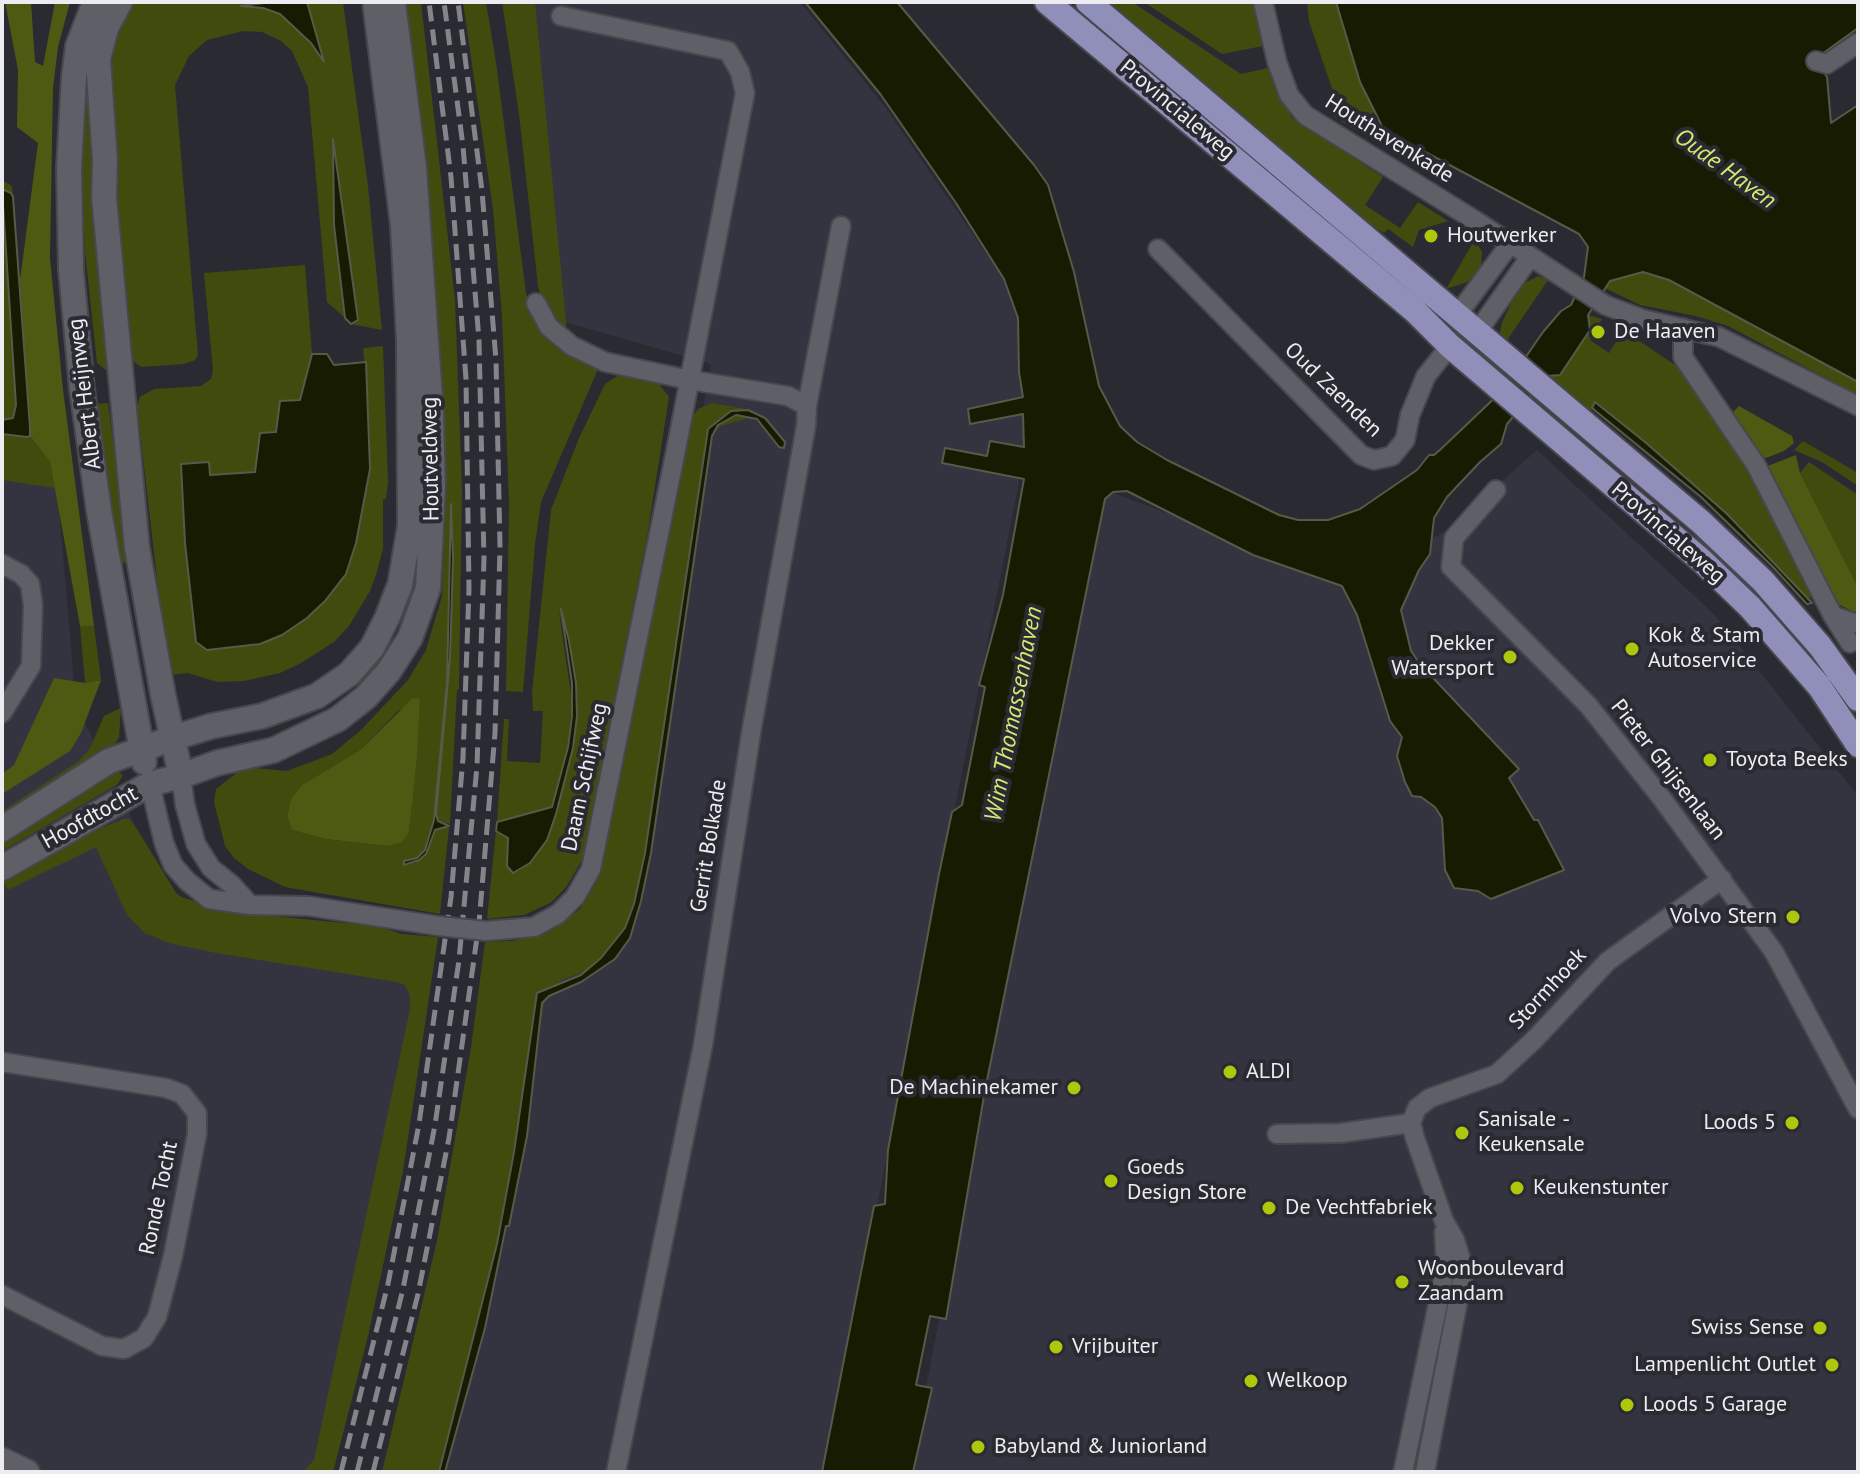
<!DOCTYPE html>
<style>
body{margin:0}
#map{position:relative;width:1860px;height:1474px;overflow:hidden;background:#2a2a32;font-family:"PT Sans",sans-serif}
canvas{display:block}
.frame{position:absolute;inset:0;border:4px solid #ececf1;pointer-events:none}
</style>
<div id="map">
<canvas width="1860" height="1474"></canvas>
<div class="frame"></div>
</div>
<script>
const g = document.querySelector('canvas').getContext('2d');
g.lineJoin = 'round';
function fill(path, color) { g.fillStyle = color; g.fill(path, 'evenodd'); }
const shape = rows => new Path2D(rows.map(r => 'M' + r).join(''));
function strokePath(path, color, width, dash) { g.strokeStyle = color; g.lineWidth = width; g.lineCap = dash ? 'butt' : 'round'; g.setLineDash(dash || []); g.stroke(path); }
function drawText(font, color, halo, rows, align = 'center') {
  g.font = font + ' "PT Sans",sans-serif'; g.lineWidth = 8; g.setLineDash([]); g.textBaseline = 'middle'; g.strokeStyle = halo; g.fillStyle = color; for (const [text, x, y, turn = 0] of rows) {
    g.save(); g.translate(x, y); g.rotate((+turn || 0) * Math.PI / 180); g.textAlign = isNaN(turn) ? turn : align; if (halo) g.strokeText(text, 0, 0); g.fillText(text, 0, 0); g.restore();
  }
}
fill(shape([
 [533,2,800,2,885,107,1014,294,1032,415,825,1472,382,1472,437,1241,471,1048,485,942,514,941,566,920,597,900,623,859,711,364,559,320],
 [1537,450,1715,615,1858,796,1858,1472,910,1472,1097,487,1345,579,1443,533],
 [2,468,56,475,76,705,137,829,176,893,181,897,229,912,376,926,402,934,438,937,403,1171,368,1336,333,1472,2,1472]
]), '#343441');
fill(shape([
 [132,2,272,2,247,6,263,8,280,14,311,43,324,60,307,2,343,2,368,186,382,330,351,324,358,320,334,148,334,225,345,318,327,302,308,87,292,51,281,41,262,32,243,31,207,40,189,56,175,85,198,355,195,360,184,364,141,367,133,361,128,348,106,58,116,27],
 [402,2,421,2,455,300,462,489,459,689,457,690,450,824,439,821,436,814,450,658,452,504,447,683,434,820,425,850,417,858,404,862,405,865,415,863,426,854,436,828,449,828,440,914,285,887,248,869,234,858,225,846,214,802,216,789,244,767,287,771,332,754,361,730,408,680,426,650,442,596,444,539,438,366],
 [420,699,409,832,387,846,325,839,292,830,287,816,291,799,302,785,360,750,398,711],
 [463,2,486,2,496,62,526,293,533,309,596,365,598,369,541,502,535,544,523,692,506,691,509,503,502,316,493,209],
 [502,2,535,2,567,332,543,306,538,286,519,114],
 [1105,2,1132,2,1241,74,1272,67,1292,118,1383,177,1365,205,1400,228,1418,202,1448,221,1419,230,1413,247,1388,229,1384,233,1349,211],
 [1144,2,1255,2,1263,46,1222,54],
 [1307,2,1336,2,1360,82,1375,111,1355,130,1331,115,1339,109,1309,21],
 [88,74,111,366,106,370,97,363,85,252,82,173,83,114],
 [2,180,12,186,30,436,50,462,55,488,2,480],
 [1475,239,1482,252,1481,269,1467,282,1446,289],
 [305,265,312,354,300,401,276,432,255,472,209,475,209,463,181,465,185,543,207,650,260,644,346,574,356,543,370,469,369,413,363,348,383,346,388,482,386,499,383,499,383,549,376,575,370,591,349,626,334,642,301,663,280,673,244,681,217,682,188,673,168,675,137,405,140,397,154,389,201,386,211,379,213,371,204,273],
 [1643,272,1669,280,1858,382,1858,395,1728,326,1696,316,1640,305,1605,288,1610,281],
 [1538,276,1548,280,1506,342,1500,332,1502,323,1512,301,1523,284],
 [1588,315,1602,319,1590,340,1609,353,1623,330,1681,369,1717,422,1770,507,1813,596,1808,599,1727,514,1645,442,1595,403,1590,412,1547,376,1560,375,1590,330],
 [629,375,659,384,669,397,648,531,583,858,567,886,552,902,524,915,487,919,496,831,508,838,510,871,519,871,536,857,570,761,575,732,576,683,559,611,572,702,566,760,554,803,550,808,497,822,504,719,509,719,507,761,540,763,543,711,533,711,532,692,551,510,579,438,605,384,617,376],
 [108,403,130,560,121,564,94,404],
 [712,403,746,409,745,419,721,426,713,432,708,440,652,839,634,916,603,965,564,979,551,988,545,997,509,1218,438,1472,382,1472,437,1241,471,1048,485,942,514,941,566,920,580,909,596,883,690,420,698,409],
 [1803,441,1858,473,1858,486,1822,462,1794,450],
 [1809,462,1858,495,1858,587,1800,473],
 [80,626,94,626,101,680,85,683],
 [121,708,119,738,113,747,2,822,2,811,79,761,89,750,104,716],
 [117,771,123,775,118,784,2,851,2,837,106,774],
 [124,819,129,819,137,829,176,893,181,897,229,912,376,926,402,934,438,937,403,1171,368,1336,333,1472,303,1472,314,1460,410,1009,410,996,405,985,397,982,216,953,169,943,145,933,127,915,96,847,8,890,2,881,62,844]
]), '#414b0e');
fill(shape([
 [5,2,31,2,35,62,43,66,55,2,70,2,58,47,53,88,50,258,63,390,94,626,80,626,50,462,30,436,20,280,38,143,17,127,18,70],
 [1739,406,1792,436,1794,443,1784,451,1766,458,1758,456,1732,413],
 [1796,455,1800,473,1858,587,1858,614,1836,603,1765,467],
 [54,678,85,683,101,680,81,733,70,751,2,794,2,774,14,765],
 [413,698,420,699,417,756,409,832,402,842,387,846,325,839,292,830,287,816,291,799,302,785,360,750]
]), '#4e5911');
const water = shape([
 [272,2,307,2,324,62,311,43,280,14,263,8,241,6,272,2],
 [805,2,897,2,1034,165,1048,185,1074,272,1099,386,1120,426,1137,442,1167,460,1279,515,1298,520,1328,520,1360,509,1417,470,1429,455,1434,455,1441,449,1503,390,1543,332,1561,311,1571,305,1584,277,1588,247,1579,234,1384,130,1360,82,1336,2,1858,2,1858,28,1815,59,1827,77,1831,123,1858,105,1858,382,1669,280,1643,272,1610,281,1588,315,1590,330,1560,375,1547,376,1507,424,1501,444,1480,462,1447,497,1434,518,1430,554,1419,570,1401,610,1411,651,1419,663,1519,769,1509,778,1534,820,1538,820,1564,870,1491,899,1478,891,1454,888,1445,870,1442,818,1435,807,1421,797,1412,796,1405,782,1397,756,1402,737,1390,721,1357,615,1342,586,1253,555,1127,491,1113,492,1105,499,985,1090,946,1319,930,1316,916,1385,932,1388,913,1472,822,1472,874,1206,885,1204,888,1150,939,874,952,812,962,805,985,687,979,685,1003,595,1024,479,942,463,945,448,987,456,990,441,1024,447,1023,414,970,424,968,409,1023,397,1019,372,1018,318,1004,279,956,203,881,95,805,2],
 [333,139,358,320,351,324,345,318,334,225,333,139],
 [2,189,11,193,13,197,30,428,30,436,27,437,2,434,2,420,13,418,16,405,2,189],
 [312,354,327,354,334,365,366,362,370,469,356,543,346,574,325,601,307,618,282,635,260,644,207,650,196,642,185,543,181,464,209,462,210,475,255,472,260,433,276,432,280,401,300,400,312,354],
 [1595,402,1645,442,1727,514,1812,603,1807,604,1772,566,1701,497,1592,408,1595,402],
 [748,410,765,418,785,442,784,448,779,447,757,419,736,415,718,425,712,436,651,853,641,901,630,938,615,959,581,982,549,996,542,1003,527,1136,509,1226,506,1226,485,1328,445,1472,439,1472,497,1244,514,1152,537,993,581,975,601,958,625,928,634,904,645,853,708,429,731,411,748,410],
 [451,504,453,559,450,658,436,814,438,821,449,826,435,830,426,854,419,860,404,865,404,861,417,858,425,850,434,820,447,683,451,504],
 [561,609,569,641,576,683,577,716,573,748,556,814,547,840,530,863,513,873,507,866,508,838,496,831,497,822,552,807,568,747,572,716,572,683,561,609]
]);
fill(water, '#161b01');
strokePath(water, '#565a49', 2);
const street = shape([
 [1263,2,1277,62,1289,95,1305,115,1476,221,1605,305,1642,319,1719,337,1858,406],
 [1816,61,1827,64,1858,43],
 [1158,249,1361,455,1374,460,1392,456,1405,440,1410,415,1426,376,1450,346],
 [536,303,549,327,572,346,605,362,690,380,788,396,807,406],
 [1458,314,1510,244],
 [1683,328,1683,357,1756,465,1833,616,1858,624],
 [1478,331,1530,257],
 [1496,490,1454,538,1451,567,1588,705,1663,800,1774,952,1858,1109],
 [2,564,21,574,30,584,33,605,31,666,2,713],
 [1833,616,1850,643],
 [181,776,185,805,196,844,211,868,232,885,250,905],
 [150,784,164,843,173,865,187,881,209,899,250,905,308,906,439,926],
 [486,931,534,927,558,914,575,897,591,869,676,450,745,93,740,72,728,51,561,16],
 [2,1062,166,1088,182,1094,197,1113,197,1134,173,1256,157,1317,144,1338,124,1349,102,1346,2,1295],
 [1277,1134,1341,1133,1411,1123],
 [616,1472,703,1045,752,727,806,426,807,406,841,226],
 [1403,1472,1446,1265,1444,1232],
 [1425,1472,1464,1270,1455,1240,1444,1221,1415,1138,1411,1123,1417,1108,1430,1098,1497,1074,1534,1040,1608,961,1722,879]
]);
const secondary = shape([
 [95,2,78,46,74,77,69,168,71,270,82,389,99,511,144,762],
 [120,2,106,28,98,59,105,161,104,197,137,548,163,695,181,776],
 [2,829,109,761,173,738,212,726,262,716,317,696,349,674,372,648,387,618,400,585,410,526,409,340,403,225,375,2],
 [2,868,150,784,181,776,217,763,274,750,338,719,366,697,389,671,410,638,428,588,433,485,431,412,414,167,393,2],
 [2,1460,27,1472]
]);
const primary = shape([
 [1047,2,1415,311,1450,346,1701,560,1750,607,1819,686,1858,745],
 [1088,2,1701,522,1763,581,1820,646,1858,699]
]);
strokePath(street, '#47474e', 22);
strokePath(secondary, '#47474e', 28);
strokePath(primary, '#47474e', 28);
strokePath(street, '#5f5f68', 18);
strokePath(secondary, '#5f5f68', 24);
strokePath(primary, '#908fba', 24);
strokePath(shape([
 [341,1472,388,1284,419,1124,451,897,463,758,469,589,466,379,451,177,429,2],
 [357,1472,403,1289,435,1125,459,960,477,766,484,559,479,340,463,146,444,2],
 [373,1472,418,1294,449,1138,479,923,495,733,500,547,496,360,482,191,458,2]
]), '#84848b', 5, [16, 8]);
const streetBridge = shape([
 [439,926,486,931]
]);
strokePath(streetBridge, '#47474e', 22, []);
strokePath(streetBridge, '#5f5f68', 18);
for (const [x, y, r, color] of [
 [1431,236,8,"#aec60c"],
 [1598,332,8,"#aec60c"],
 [1632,649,8,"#aec60c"],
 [1510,657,8,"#aec60c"],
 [1710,760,8,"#aec60c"],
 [1793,917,8,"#aec60c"],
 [1230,1072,8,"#aec60c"],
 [1074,1088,8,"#aec60c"],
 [1792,1123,8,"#aec60c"],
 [1462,1133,8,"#aec60c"],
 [1111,1181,8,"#aec60c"],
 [1517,1188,8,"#aec60c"],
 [1269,1208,8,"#aec60c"],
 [1402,1282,8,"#aec60c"],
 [1820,1328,8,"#aec60c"],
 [1056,1347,8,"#aec60c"],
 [1832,1365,8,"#aec60c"],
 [1251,1381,8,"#aec60c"],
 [1627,1405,8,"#aec60c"],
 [978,1447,8,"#aec60c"]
]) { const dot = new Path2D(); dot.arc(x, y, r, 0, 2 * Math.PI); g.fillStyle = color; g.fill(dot); strokePath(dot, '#2a2a32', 3); }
drawText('22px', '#ececf1', '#2a2a32', [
 ["Provincialeweg",1177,110,40],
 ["Houthavenkade",1389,139,32],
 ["Oud Zaenden",1333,390,44],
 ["Albert Heijnweg",85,394,-97],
 ["Houtveldweg",431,459,-91],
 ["Provincialeweg",1668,533,41],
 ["Pieter Ghijsenlaan",1668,770,52],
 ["Daam Schijfweg",585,777,-78],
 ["Hoofdtocht",90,818,-29],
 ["Gerrit Bolkade",709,846,-81],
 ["Stormhoek",1548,989,-47],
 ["Ronde Tocht",159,1198,-78]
]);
drawText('22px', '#ececf1', '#2a2a32', [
 ["Houtwerker",1447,236],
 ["De Haaven",1614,332],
 ["Kok & Stam",1648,636],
 ["Autoservice",1648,661],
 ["Dekker",1494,644,"right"],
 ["Watersport",1494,669,"right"],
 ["Toyota Beeks",1726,760],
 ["Volvo Stern",1777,917,"right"],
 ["ALDI",1246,1072],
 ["De Machinekamer",1058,1088,"right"],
 ["Sanisale -",1478,1120],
 ["Keukensale",1478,1145],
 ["Loods 5",1776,1123,"right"],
 ["Goeds",1127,1168],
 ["Design Store",1127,1193],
 ["Keukenstunter",1533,1188],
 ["De Vechtfabriek",1285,1208],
 ["Woonboulevard",1418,1269],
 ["Zaandam",1418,1294],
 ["Swiss Sense",1804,1328,"right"],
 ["Vrijbuiter",1072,1347],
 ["Lampenlicht Outlet",1816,1365,"right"],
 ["Welkoop",1267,1381],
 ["Loods 5 Garage",1643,1405],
 ["Babyland & Juniorland",994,1447]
], 'left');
drawText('italic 24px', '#d3e971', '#2a2a32', [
 ["Oude Haven",1725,169,36],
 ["Wim Thomassenhaven",1014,714,-79]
]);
</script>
